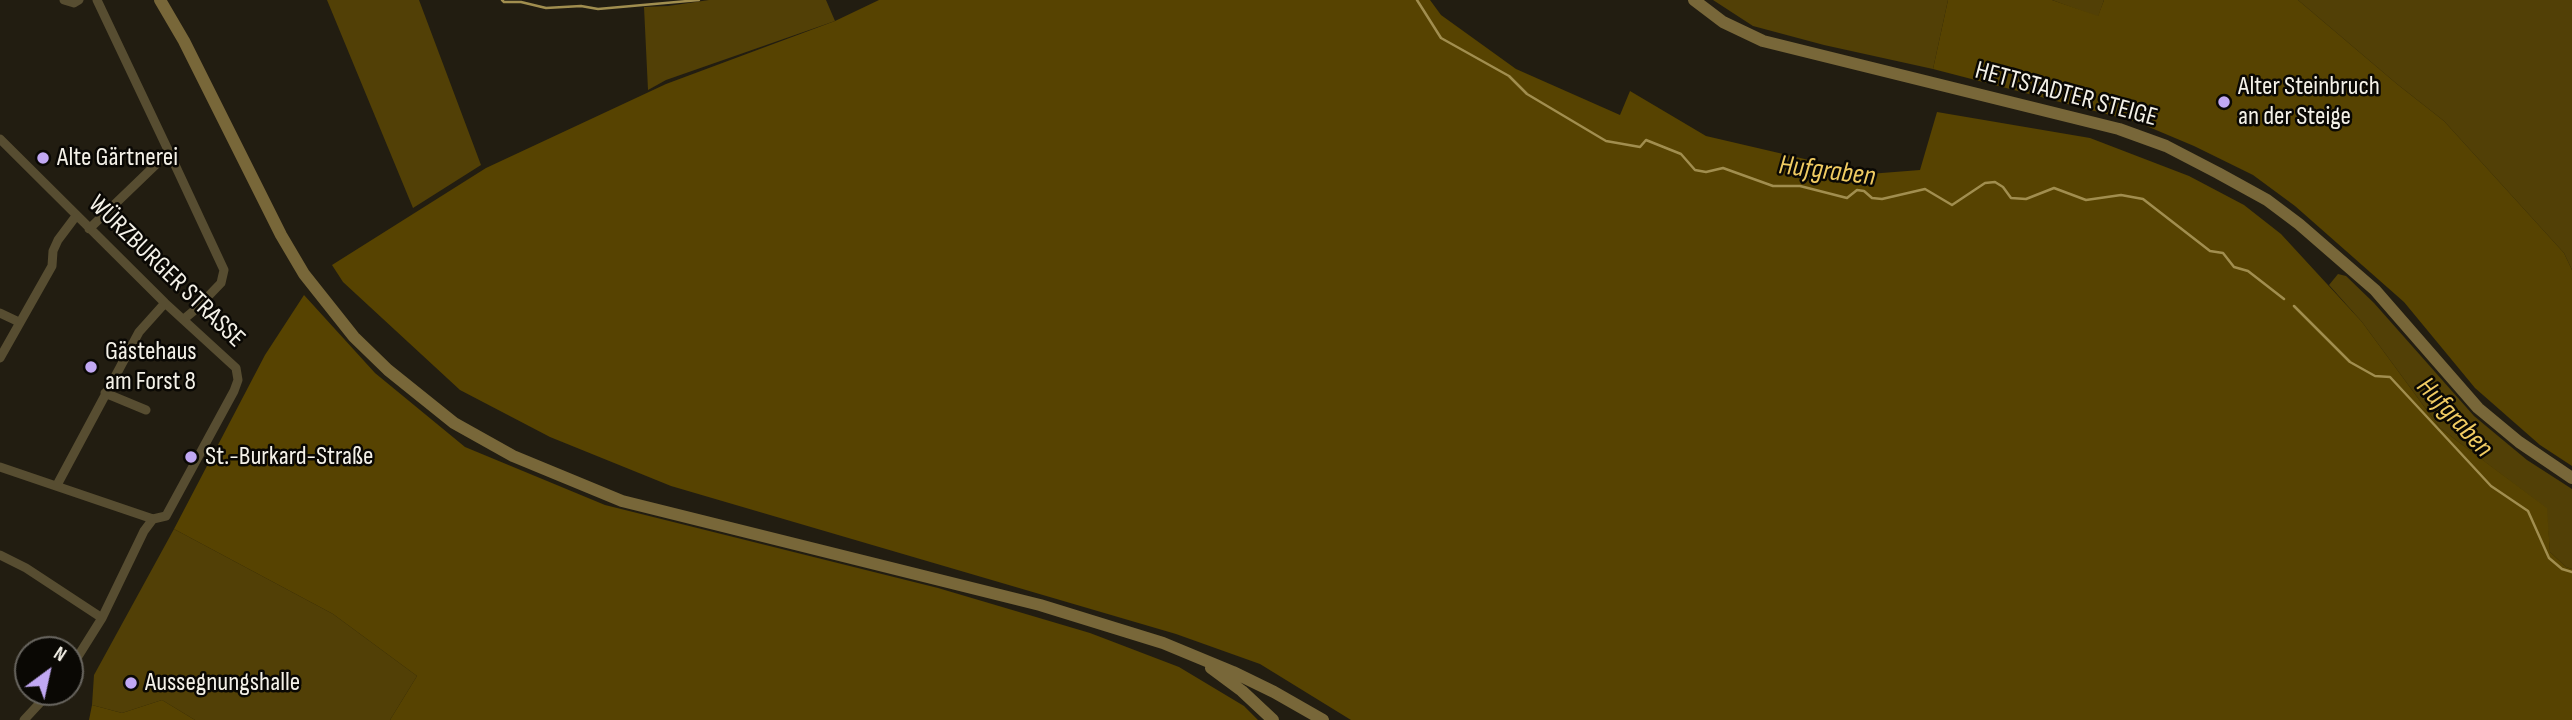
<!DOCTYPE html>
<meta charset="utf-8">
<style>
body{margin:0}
#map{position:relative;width:2572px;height:720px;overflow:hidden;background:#221d11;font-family:"Sofia Sans Condensed",sans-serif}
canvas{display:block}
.north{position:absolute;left:14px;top:636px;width:70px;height:70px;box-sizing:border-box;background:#0a0804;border:2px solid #68655f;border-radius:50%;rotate:33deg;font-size:19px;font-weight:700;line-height:28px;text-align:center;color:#f4f1e8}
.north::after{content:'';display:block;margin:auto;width:24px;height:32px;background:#c1a8f3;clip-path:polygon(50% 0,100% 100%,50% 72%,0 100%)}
</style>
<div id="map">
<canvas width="2572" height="720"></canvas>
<div class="north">N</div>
</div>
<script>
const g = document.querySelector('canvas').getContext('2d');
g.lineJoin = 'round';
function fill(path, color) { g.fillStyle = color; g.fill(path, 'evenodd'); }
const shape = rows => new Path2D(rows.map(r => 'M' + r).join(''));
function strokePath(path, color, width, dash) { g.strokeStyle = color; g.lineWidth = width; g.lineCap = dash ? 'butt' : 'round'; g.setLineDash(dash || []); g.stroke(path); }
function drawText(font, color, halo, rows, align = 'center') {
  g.font = font + ' "Sofia Sans Condensed",sans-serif'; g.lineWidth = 5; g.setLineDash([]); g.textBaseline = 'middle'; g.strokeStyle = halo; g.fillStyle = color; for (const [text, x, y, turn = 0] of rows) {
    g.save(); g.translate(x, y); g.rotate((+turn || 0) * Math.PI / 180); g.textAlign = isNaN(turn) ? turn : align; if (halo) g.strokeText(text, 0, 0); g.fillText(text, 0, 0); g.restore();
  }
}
fill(shape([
 [327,0,419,0,481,165,413,208],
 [709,0,826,0,835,21,666,80,648,90,644,7,668,6],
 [1713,0,1948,0,1933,69,1824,45,1753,26],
 [2052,0,2104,0,2098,17],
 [2298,0,2572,0,2572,270,2564,253,2444,121,2397,84],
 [2338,274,2346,276,2374,303,2474,416,2527,460,2572,489,2572,569,2566,567,2550,552,2546,508,2440,428,2362,322,2329,285],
 [174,529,333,614,417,676,390,720,195,720,162,700,122,713,92,705,94,675]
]), '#524006');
fill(shape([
 [879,0,1430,0,1441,15,1516,69,1620,115,1630,91,1706,136,1869,174,1920,170,1937,112,2090,138,2189,176,2244,205,2281,234,2362,322,2440,428,2547,508,2550,552,2566,567,2572,569,2572,720,1351,720,1260,664,1176,634,671,486,550,437,460,390,343,282,332,265,486,168,666,84,835,21],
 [1948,0,2052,0,2098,16,2104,0,2298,0,2397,84,2444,121,2564,253,2572,270,2572,466,2540,445,2475,388,2404,302,2295,206,2253,175,2194,146,2137,122,1933,69],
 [304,295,375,373,465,447,605,505,938,588,1090,633,1179,667,1244,706,1258,720,390,720,417,676,333,614,174,529,265,355],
 [162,700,195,720,89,720,92,705,122,713]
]), '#574301');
strokePath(shape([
 [502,0,504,2,521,2,546,8,581,6,598,9,699,0],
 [1417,0,1441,38,1509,76,1527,94,1606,141,1640,147,1646,140,1681,154,1695,170,1706,172,1723,168,1773,186,1800,186,1847,198,1857,190,1864,191,1872,198,1882,199,1925,189,1952,205,1985,183,1995,182,2003,187,2011,198,2026,199,2054,188,2086,200,2121,195,2143,199,2210,251,2223,253,2234,267,2248,271,2284,299],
 [2294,306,2350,362,2375,376,2390,377,2491,486,2528,511,2549,558,2562,569,2572,572]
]), '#a18e4f', 2.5);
strokePath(shape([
 [64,0,74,3,79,0],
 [97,0,169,152],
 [0,139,165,303,236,368,238,380,234,391,166,516,153,519],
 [89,229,169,152,224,270,221,283,196,309,184,319],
 [0,313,19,322],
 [0,358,52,266,53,251,58,240,76,216],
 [105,393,146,410],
 [0,467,153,519],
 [57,485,139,332,165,303],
 [0,555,26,568,102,618],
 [70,669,102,618,144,531,153,519],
 [24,720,50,692]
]), '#574d31', 9);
strokePath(shape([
 [160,0,184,41,281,235,304,274,354,337,388,370,454,423,513,456,622,501,1040,605,1163,643,1233,672,1274,692,1323,720],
 [1694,0,1723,22,1763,41,2119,129,2166,146,2218,173,2267,200,2299,224,2375,290,2478,408,2519,442,2572,478],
 [1211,668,1242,691,1273,720]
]), '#786739', 12);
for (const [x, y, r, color] of [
 [2224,102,7,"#c1a8f3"],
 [43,158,7,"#c1a8f3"],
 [91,367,7,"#c1a8f3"],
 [191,457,7,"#c1a8f3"],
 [131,683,7,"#c1a8f3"]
]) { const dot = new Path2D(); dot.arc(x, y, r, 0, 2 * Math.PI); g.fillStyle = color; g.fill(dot); strokePath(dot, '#0a0804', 2.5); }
drawText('26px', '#f4f1e8', '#0a0804', [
 ["Alter Steinbruch",2238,87],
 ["an der Steige",2238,117],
 ["Alte Gärtnerei",57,158],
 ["Gästehaus",105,352],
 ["am Forst 8",105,382],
 ["St.-Burkard-Straße",205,457],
 ["Aussegnungshalle",145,683]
], 'left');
drawText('26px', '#f4f1e8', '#0a0804', [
 ["HETTSTADTER STEIGE",2066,95,15],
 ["WÜRZBURGER STRASSE",166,272,44]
]);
drawText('italic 28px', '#f0cb62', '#0a0804', [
 ["Hufgraben",1827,172,7],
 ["Hufgraben",2454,418,47]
]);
</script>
